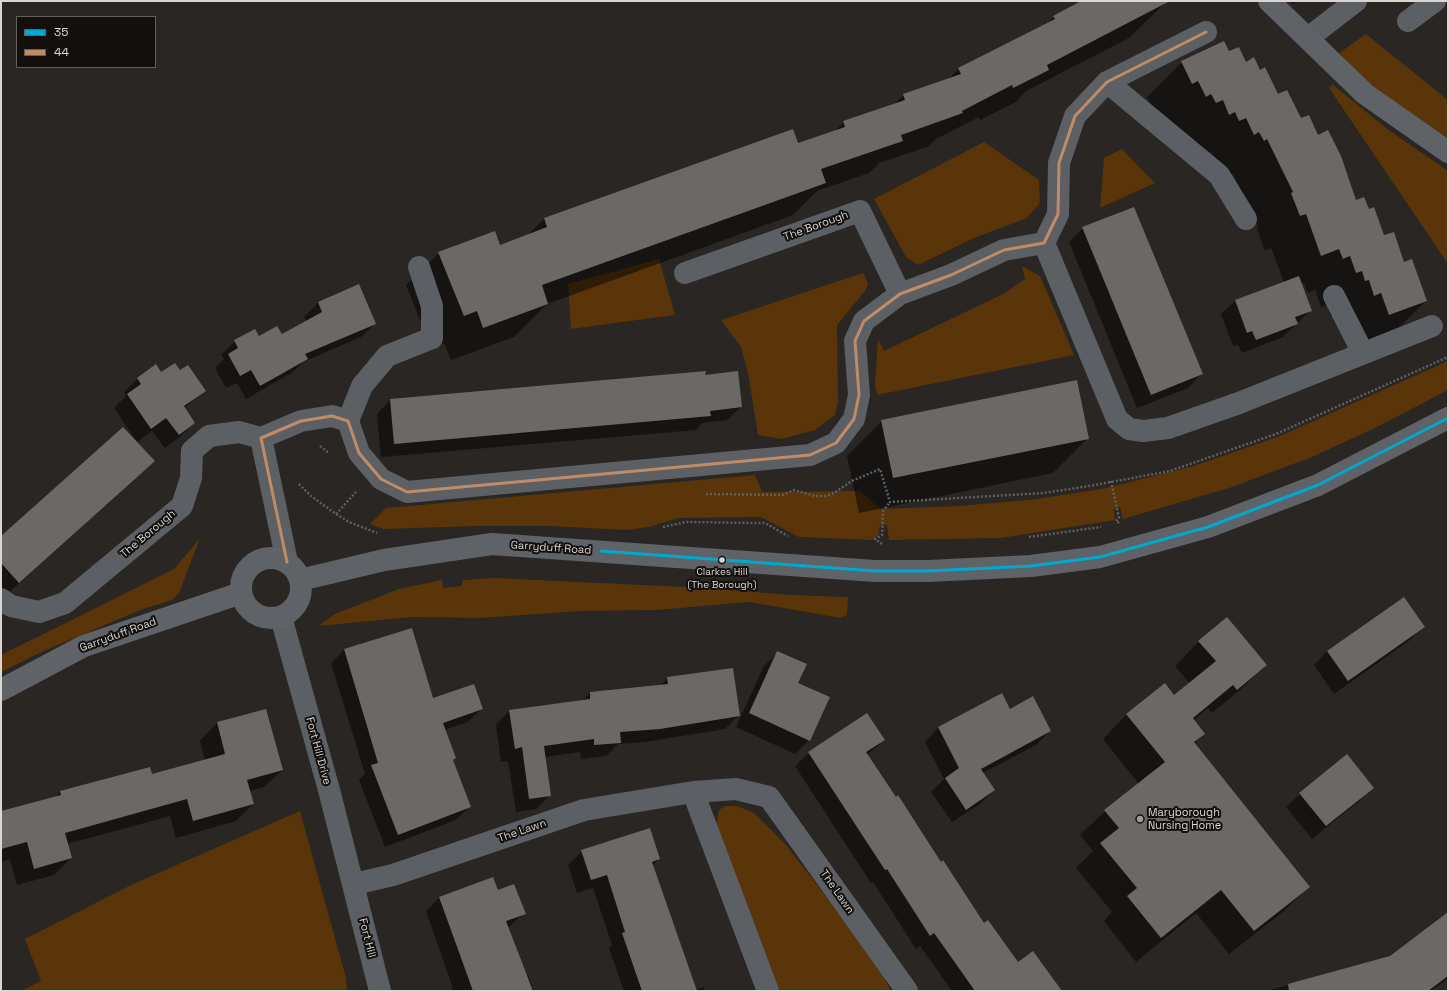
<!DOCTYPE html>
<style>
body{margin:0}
#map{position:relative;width:1449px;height:992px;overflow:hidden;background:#292623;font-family:"Space Grotesk",sans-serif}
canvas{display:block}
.frame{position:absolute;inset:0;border:2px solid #dad6d2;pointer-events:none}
.legend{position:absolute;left:16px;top:16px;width:140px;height:52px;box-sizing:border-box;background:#120f0d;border:1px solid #625f5c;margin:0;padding:5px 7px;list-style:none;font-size:12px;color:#dad6d2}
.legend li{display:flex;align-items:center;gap:8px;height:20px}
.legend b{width:20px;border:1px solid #625f5c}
</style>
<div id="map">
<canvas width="1449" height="992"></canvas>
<div class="frame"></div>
<ul class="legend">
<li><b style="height:5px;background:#00a9ce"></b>35</li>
<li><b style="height:5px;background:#c18c65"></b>44</li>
</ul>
</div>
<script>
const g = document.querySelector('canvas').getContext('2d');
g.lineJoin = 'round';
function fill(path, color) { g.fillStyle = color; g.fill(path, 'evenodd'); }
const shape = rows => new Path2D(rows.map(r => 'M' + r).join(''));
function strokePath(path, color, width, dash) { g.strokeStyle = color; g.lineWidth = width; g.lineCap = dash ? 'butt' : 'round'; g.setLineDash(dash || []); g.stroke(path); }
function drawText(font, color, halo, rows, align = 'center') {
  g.font = font + ' "Space Grotesk",sans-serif'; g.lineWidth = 4; g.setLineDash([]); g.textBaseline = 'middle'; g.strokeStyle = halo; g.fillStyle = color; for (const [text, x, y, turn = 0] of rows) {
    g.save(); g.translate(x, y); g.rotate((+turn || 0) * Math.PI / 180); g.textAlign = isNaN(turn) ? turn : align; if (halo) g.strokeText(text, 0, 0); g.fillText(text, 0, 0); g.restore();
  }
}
fill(shape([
 [1366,34,1448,100,1448,138,1366,84,1339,53],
 [1332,84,1386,128,1448,171,1448,264,1329,88],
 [984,142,1039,180,1040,203,1027,218,974,238,918,265,906,257,874,199],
 [1122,149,1155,183,1100,208,1104,158],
 [659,259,675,315,571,329,568,284],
 [1022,266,1040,276,1074,355,877,395,875,384,878,339,884,351,1003,294,1025,279],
 [863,273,868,283,865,291,837,325,838,402,835,415,815,430,782,439,758,435,748,373,741,347,721,320],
 [1448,361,1448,390,1377,427,1312,457,1232,487,1123,519,1120,507,1114,509,1115,520,1109,521,1001,538,889,540,887,525,880,525,878,535,872,540,799,537,761,517,678,518,649,527,626,530,551,526,478,526,383,529,370,524,386,508,755,475,762,492,859,491,881,509,960,506,1036,499,1102,489,1194,466,1280,436],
 [200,538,179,593,172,600,143,609,41,652,1,672,1,655,174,569],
 [495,578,706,588,791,595,848,597,847,615,840,618,750,602,657,610,582,611,480,618,412,617,318,626,335,614,399,589,442,580,443,588,462,586,463,580],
 [725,806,737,806,754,813,786,845,873,957,891,991,780,991,716,826,719,810],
 [300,811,346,978,347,991,21,991,41,981,25,939,131,885]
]), '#593509');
fill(shape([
 [1083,1,1167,1,1129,38,1026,91,1016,102,980,120,979,117,936,139,929,146,879,163,869,173,817,191,793,215,547,304,514,337,451,360,444,343,431,348,406,285,439,253,499,246,528,235,544,219,798,144,834,132,844,122,894,104,904,95,948,80,958,69,1044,26,1054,17],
 [1290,1,1297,1,1293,4],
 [1229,53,1259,71,1278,96,1318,137,1355,201,1368,211,1384,237,1404,263,1426,301,1391,335,1354,349,1334,314,1330,315,1327,305,1321,307,1315,290,1308,293,1304,283,1301,284,1311,310,1283,337,1242,353,1238,345,1233,346,1221,314,1235,301,1284,282,1271,248,1265,251,1257,229,1258,227,1233,174,1229,175,1219,169,1211,152,1204,155,1195,149,1188,134,1181,137,1157,118,1147,97,1182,62],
 [1083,228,1201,374,1188,388,1137,408,1069,242],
 [358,285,375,324,361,337,303,362,293,372,246,399,237,383,226,388,215,368,224,359,221,355,235,341,281,336,307,322,304,317,318,303],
 [156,366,161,374,179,372,204,391,184,409,194,423,180,437,165,448,152,431,137,442,114,408,126,396,124,392,137,379],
 [704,376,741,407,727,420,702,423,696,430,381,457,377,414,390,400],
 [882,421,1088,438,1053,473,859,513,847,456],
 [153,461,5,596,1,592,1,537],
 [1424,627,1410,640,1334,694,1314,665,1327,651],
 [1199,641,1266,665,1241,689,1212,713,1208,708,1193,721,1204,734,1194,744,1308,887,1284,911,1229,954,1196,913,1136,962,1104,921,1112,912,1076,868,1093,851,1080,835,1105,811,1139,784,1103,739,1127,714,1174,697,1190,684,1175,666],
 [344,650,433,699,482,708,468,722,444,730,455,758,452,761,469,807,456,820,385,847,359,780,365,774,331,663],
 [778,652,797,683,809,740,795,754,736,727,764,666],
 [668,678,739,715,725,729,645,742,618,744,606,756,581,759,580,752,545,757,550,795,536,809,516,812,508,761,501,762,496,725,509,711,582,701,590,693,660,686],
 [1002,694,1010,710,1050,731,1036,745,983,773,994,790,980,804,952,822,931,792,944,779,925,742,938,728],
 [265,710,282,770,264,787,250,791,253,804,236,821,176,838,170,816,67,844,71,858,54,875,17,885,10,859,1,862,1,812,55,798,60,792,151,775,205,760,200,741,217,723],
 [884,740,867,755,941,863,984,924,1018,964,1058,991,952,991,920,946,916,949,873,882,871,883,795,766,809,753],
 [1372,788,1359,801,1312,839,1286,807,1300,794],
 [582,851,659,859,652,866,695,990,704,987,705,991,624,991,609,948,612,945,593,888,577,893,568,865],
 [492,878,497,891,524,913,508,928,526,976,528,975,534,991,450,991,453,988,426,911,439,898],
 [1448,913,1448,978,1431,991,1266,991,1390,957]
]), '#0007');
fill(shape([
 [1081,1,1170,1,1047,65,1049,70,1013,88,1012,85,962,111,963,113,901,135,903,141,821,169,826,183,542,285,548,304,483,328,477,311,464,316,438,252,495,231,500,245,547,227,544,218,793,129,798,143,845,127,843,121,905,100,903,94,961,74,958,68,1055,19,1053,16],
 [1224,41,1229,51,1239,47,1246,62,1254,57,1260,70,1265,67,1278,94,1287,90,1301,118,1309,115,1318,135,1328,130,1341,156,1356,200,1364,197,1369,209,1374,207,1384,235,1394,232,1404,262,1412,259,1427,301,1389,315,1381,293,1374,296,1369,280,1365,281,1362,271,1356,273,1350,256,1343,259,1339,249,1321,256,1306,214,1300,216,1291,193,1293,192,1267,139,1264,141,1259,132,1254,135,1246,118,1239,121,1235,112,1229,115,1223,100,1216,103,1211,94,1206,97,1198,81,1192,84,1181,61],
 [1134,207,1203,374,1151,395,1082,227],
 [1299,276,1312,311,1295,317,1298,324,1256,340,1252,331,1247,333,1235,300],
 [359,284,376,324,305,354,308,359,260,386,251,370,240,376,228,354,238,348,234,340,255,329,259,336,277,326,282,334,322,312,318,302],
 [175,363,180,370,188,365,206,391,184,406,195,423,179,435,166,418,151,429,127,394,141,384,137,378,156,364,161,372],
 [706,371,705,375,738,371,742,407,710,411,711,416,394,444,390,399],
 [1077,380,1089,439,893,478,881,420],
 [123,427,155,461,19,583,1,563,1,536],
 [1404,597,1425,627,1348,681,1327,651],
 [1227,617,1267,665,1237,690,1233,685,1193,718,1205,734,1194,742,1310,887,1254,931,1221,890,1161,938,1127,896,1137,888,1100,843,1119,828,1104,810,1165,762,1126,714,1165,683,1174,695,1216,661,1198,641],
 [412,628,433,698,474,684,483,709,443,723,456,758,453,760,471,807,398,835,371,765,378,763,344,649],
 [777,651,807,664,798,683,830,697,810,741,749,713],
 [733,668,740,716,660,729,620,732,621,743,594,745,594,739,544,746,551,796,529,799,522,747,515,749,509,710,590,699,590,692,668,684,667,677],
 [1002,693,1010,709,1033,696,1051,731,981,769,995,790,966,810,945,778,959,768,938,727],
 [266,709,283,770,247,780,254,804,193,821,187,799,65,833,72,858,34,869,27,842,1,849,1,811,61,795,60,791,150,767,152,774,225,754,217,722],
 [867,713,885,740,866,752,896,797,898,795,941,862,943,860,984,923,988,920,1018,962,1033,951,1062,991,975,991,934,933,930,936,887,869,885,870,808,752],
 [1347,754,1374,788,1326,826,1299,793],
 [650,828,660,859,652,862,697,991,642,991,622,933,625,932,607,875,591,880,581,850],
 [493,877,498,890,514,884,526,914,506,921,533,991,473,991,439,897],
 [1448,912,1448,976,1428,991,1289,991,1288,984,1390,956]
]), '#6b6866');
strokePath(shape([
 [320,446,329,453],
 [1111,481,1119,518,1116,521,1119,523],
 [299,484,311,496,336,514,349,522,377,533],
 [706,494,782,495,794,490,815,496,826,496,834,493,852,481,880,469,890,502,1044,493,1095,485,1170,471,1276,434,1448,357],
 [336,514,356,492],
 [663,527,686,522,757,523,765,523,788,536],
 [1029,537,1101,527],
 [882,544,875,539,882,535,883,511,890,502]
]), '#5f6063', 2.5, [2, 2]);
strokePath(shape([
 [1408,21,1435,1],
 [1308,38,1356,1],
 [1107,82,1219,175,1246,219],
 [1044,243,1117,419,1129,429,1143,431,1168,428,1239,403,1432,326],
 [685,273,860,211,900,294],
 [1334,296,1363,353],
 [348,421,362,386,387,356,432,338,432,306,419,267],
 [287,562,261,438,301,421,332,416,348,421,359,453,381,479,407,492,810,455,836,443,854,419,859,395,855,341,864,321,900,294,951,275,1004,250,1044,243,1058,214,1059,163,1075,116,1107,82,1206,32],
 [1,599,11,606,39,612,65,603,182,506,191,478,192,451,209,436,239,432,261,438],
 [281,617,329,790,380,991],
 [693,792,768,991],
 [354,884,393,875,584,810,693,792,736,789,769,797,907,991]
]), '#5c5f64', 22);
strokePath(shape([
 [1269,1,1365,94,1448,152],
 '241 588a30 30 0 1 1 60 0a30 30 0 1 1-60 0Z',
 [300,580,384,560,492,544,875,571,928,571,1031,566,1100,557,1208,527,1318,485,1448,418],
 [1,690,84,646,241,593]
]), '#5f6266', 22);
strokePath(shape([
 [601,551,875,571,928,571,1031,566,1100,557,1208,527,1318,485,1448,418]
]), '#00a9ce', 3);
strokePath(shape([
 [287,562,261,438,301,421,332,416,348,421,359,453,381,479,407,492,810,455,836,443,854,419,859,395,855,341,864,321,900,294,951,275,1004,250,1044,243,1058,214,1059,163,1075,116,1107,82,1206,32]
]), '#c18c65', 3);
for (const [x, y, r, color] of [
 [722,560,3.5,"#dad6d2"],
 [1140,819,4,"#9c9895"]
]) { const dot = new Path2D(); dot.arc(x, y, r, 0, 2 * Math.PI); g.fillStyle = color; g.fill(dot); strokePath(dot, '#120f0d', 1.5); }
drawText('10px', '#dad6d2', '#120f0d', [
 ["Clarkes Hill",722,572],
 ["(The Borough)",722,585]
]);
drawText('11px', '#dad6d2', '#120f0d', [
 ["The Borough",816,226,-20],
 ["The Borough",148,534,-40],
 ["Garryduff Road",551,548,4],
 ["Garryduff Road",118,635,-20],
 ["Fort Hill Drive",318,751,75],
 ["The Lawn",522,831,-19],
 ["The Lawn",837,892,55],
 ["Fort Hill",367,938,76]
]);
drawText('11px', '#dad6d2', '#120f0d', [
 ["Maryborough",1148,813],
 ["Nursing Home",1148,826]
], 'left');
</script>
